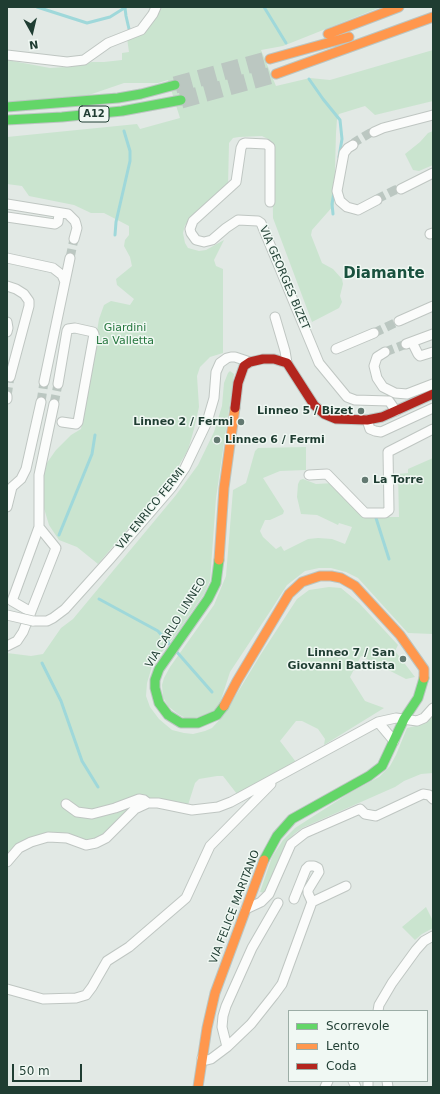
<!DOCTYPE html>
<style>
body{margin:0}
#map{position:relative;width:440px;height:1094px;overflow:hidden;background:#e2e9e5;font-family:"DejaVu Sans",sans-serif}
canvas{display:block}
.frame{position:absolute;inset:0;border:8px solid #1f3d32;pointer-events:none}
.legend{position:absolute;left:288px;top:1010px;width:140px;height:72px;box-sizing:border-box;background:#f0f8f3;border:1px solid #9cada6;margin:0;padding:5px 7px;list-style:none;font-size:12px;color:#1f3d32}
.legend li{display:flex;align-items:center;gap:8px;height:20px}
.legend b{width:20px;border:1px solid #9cada6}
.north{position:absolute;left:12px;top:12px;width:40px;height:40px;-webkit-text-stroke:3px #f0f8f3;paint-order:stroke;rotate:172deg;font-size:11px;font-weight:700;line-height:16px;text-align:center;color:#1f3d32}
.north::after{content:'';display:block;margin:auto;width:14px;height:18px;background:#1f3d32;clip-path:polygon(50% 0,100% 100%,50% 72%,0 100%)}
.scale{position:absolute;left:12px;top:1064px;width:70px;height:18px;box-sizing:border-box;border:2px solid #1f3d32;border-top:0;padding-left:5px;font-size:12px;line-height:14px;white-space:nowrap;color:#1f3d32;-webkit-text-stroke:3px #f0f8f3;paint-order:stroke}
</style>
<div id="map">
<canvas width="440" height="1094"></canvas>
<div class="frame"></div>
<ul class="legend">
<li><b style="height:5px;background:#63d668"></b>Scorrevole</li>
<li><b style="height:5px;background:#ff974d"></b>Lento</li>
<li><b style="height:5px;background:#b3261e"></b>Coda</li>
</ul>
<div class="north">N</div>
<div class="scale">50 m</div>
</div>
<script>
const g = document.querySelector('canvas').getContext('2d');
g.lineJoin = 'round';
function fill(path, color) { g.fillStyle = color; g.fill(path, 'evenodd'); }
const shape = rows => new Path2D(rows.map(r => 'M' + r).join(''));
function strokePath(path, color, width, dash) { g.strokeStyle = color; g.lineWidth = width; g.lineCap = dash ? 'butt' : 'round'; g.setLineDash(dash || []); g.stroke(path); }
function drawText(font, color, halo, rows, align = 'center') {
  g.font = font + ' "DejaVu Sans",sans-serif'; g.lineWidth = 3; g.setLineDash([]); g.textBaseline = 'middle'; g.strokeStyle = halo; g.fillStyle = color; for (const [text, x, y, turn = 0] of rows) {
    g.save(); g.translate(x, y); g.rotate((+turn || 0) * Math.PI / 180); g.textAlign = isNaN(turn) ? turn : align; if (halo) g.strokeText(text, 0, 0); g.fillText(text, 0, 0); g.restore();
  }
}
fill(shape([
 [157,7,381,7,283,46,261,50,276,86,310,78,330,80,433,50,433,101,375,115,365,106,339,114,337,119,336,133,334,205,312,230,311,235,322,263,333,269,342,279,343,284,340,296,342,302,339,308,312,322,273,218,272,150,268,139,262,136,239,137,233,138,229,143,228,186,185,225,183,233,185,243,188,248,199,251,206,250,224,240,214,260,216,266,223,269,223,353,210,357,200,367,197,376,199,407,194,429,188,450,172,477,98,564,77,547,59,540,49,525,43,505,42,489,44,467,56,450,71,435,81,429,99,319,104,305,111,301,130,305,134,299,117,285,116,279,132,266,130,257,124,246,125,240,129,235,129,226,104,213,91,213,74,205,29,196,22,186,7,184,7,137,137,124,140,129,180,118,168,80,158,83,124,83,86,96,7,103,7,60,50,68,66,67,92,62,104,62,122,60,122,53,129,52,127,38,141,35,146,29],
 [433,131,433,165,419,171,413,170,405,154,420,142,428,133],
 [230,371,234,374,216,498,210,581,204,594,177,633,153,663,147,683,146,696,150,707,159,719,172,730,184,733,193,734,205,731,212,728,224,715,261,654,297,599,309,590,329,587,341,588,359,603,398,645,395,651,415,677,406,679,361,656,350,677,365,701,384,708,324,745,325,739,318,729,302,721,296,721,280,741,296,762,237,794,223,776,217,776,199,779,195,783,188,805,150,800,103,836,94,840,83,840,49,835,7,857,7,653,31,656,43,654,61,628,73,619,176,495,198,465,214,432,222,406,224,383,228,373],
 [306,447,306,470,280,471,263,478,284,511,283,514,270,520,265,520,260,531,263,537,276,549,281,546,284,551,308,539,318,538,332,539,345,544,352,527,339,523,338,525,317,515,301,514,297,497,298,484,300,480,303,479,316,484,334,483,363,514,379,517,399,517,398,474,408,473,408,469,433,458,433,634,408,633,358,578,346,572,331,568,319,568,305,571,287,585,271,610,230,672,220,703,211,713,206,716,187,719,178,714,168,706,163,697,162,685,164,678,170,667,214,605,226,576,233,490,246,483,255,451,258,448],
 [433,717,433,773,421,774,404,781,395,787,302,828,294,834,284,847,265,893,260,892,272,857,283,840,295,828,348,794,379,777,390,766,396,755,407,728,423,724],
 [426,907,433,921,433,928,422,934,415,940,402,927]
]), '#cae4cf');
strokePath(shape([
 [37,7,87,23,110,17,126,7],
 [264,7,286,43],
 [125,8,126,16,129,29],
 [309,79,323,99,340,120,342,139,339,157],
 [333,214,332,204,334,192],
 [115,235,116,222,130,161,130,151,124,131],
 [376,518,389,559],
 [59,535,92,454,95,435],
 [99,599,158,631,171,646],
 [176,651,212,692],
 [42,663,61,701,82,761,98,787]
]), '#9fd8da', 3);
strokePath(shape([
 [353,145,355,142,370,133,374,132],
 [377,200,379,198,395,190,401,189],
 [70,258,74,239],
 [374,333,399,321],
 [385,352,406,344],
 [7,396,10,377],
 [41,402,44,382],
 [54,404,58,384]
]), '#bbc7c1', 9, [9, 4.5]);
strokePath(shape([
 [175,85,270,59],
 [181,100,276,74]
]), '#bbc7c1', 17, [17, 8]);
const street = shape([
 [7,55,67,62,84,60,108,43,141,30,153,14,156,7],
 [374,132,383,128,433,115],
 [353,145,348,148,344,153,337,191,340,201,347,207,358,210,377,200],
 [401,189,433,173],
 [270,202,270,147,266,144,245,143,243,144,241,148,236,182,193,221,190,229,191,233,196,240,204,242,212,240,226,228,238,220,258,221,261,223,319,363,347,397,355,400,389,401,396,411],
 [7,204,68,214,75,221,76,224,77,228,74,239],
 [7,217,55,224,58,222,59,213],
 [430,234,433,233],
 [7,258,53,268,62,275,65,282],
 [7,286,16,289,24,294,29,301,29,306,10,377],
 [275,317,285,351,287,363],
 [399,321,433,306],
 [7,322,8,328,7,332],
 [412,342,418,354,420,356,433,352],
 [406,344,433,334],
 [336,349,374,333],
 [385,352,377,357,374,366,377,378,383,387,395,393,407,394,433,384],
 [44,382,70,258],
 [58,384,67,331,68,329,75,328,93,332,94,334,78,422,76,424,62,422],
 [7,399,7,396],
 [367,420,370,429,375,431,381,432,433,408],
 [309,475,327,474,365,513,385,513,389,510,388,452,433,429],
 [7,507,12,487,21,479,26,469,41,402],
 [31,612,12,601,39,527,39,475,54,404],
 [33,621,47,621,53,618,65,609,110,559,172,487,185,468,207,422,214,398,216,372,220,363,227,358,231,357,235,357,250,362],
 [7,646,17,641,23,632,56,548,39,527],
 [378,722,394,741],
 [66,804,77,812,92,814,115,808,139,799,144,800,148,803],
 [7,862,19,848,31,842,48,837,67,838,86,845,96,843,106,838,135,809,148,803,158,803,192,810,218,807,231,802,378,722,396,718,417,721,424,718,433,708],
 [294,899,306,869,309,866,314,866,318,868,319,872,308,890,308,893,312,902],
 [246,909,261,902,269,894,291,844,305,833,360,809,365,814,376,816,423,794,429,795,433,799],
 [7,989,43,999,76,998,86,995,92,987,107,961,129,947,186,898,210,846,271,784],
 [378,1011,379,1005,392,983,416,950,424,941,433,936],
 [227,1047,222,1027,223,1016,226,1006,252,948,278,903],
 [202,1058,207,1060,211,1059,227,1047,251,1024,274,995,282,984,312,902,346,886],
 [353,1081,356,1087],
 [387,1081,388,1087],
 [325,1087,328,1081],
 [368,1087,368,1081]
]);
const fast = shape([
 [7,107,118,98,141,94,175,85],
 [7,120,62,117,122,111,181,100],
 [219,560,216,583,208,599,159,669,155,680,155,688,159,703,168,715,181,723,198,723,217,715,224,706],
 [264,860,277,836,292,819,369,776,382,766,404,719,418,698,424,678]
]);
const slow = shape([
 [328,34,399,7],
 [270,59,349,37],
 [276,74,433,17],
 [219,560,224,488,235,408],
 [224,706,237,681,289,594,302,582,320,576,331,576,341,578,355,586,400,635,424,669,424,678],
 [198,1087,207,1028,215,993,264,860]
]);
const jam = shape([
 [235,408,238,383,244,366,250,362,263,359,274,359,287,363,314,405,324,414,336,419,367,420,382,417,433,394]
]);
strokePath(street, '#bfc6c2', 11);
strokePath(fast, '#bbc5c1', 11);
strokePath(slow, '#bbc5c1', 11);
strokePath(jam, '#bbc5c1', 11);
strokePath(street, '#fbfcfb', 9);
strokePath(fast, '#63d668', 9);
strokePath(slow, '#ff974d', 9);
strokePath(jam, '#b3261e', 9);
const streetBridge = shape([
 [7,615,33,621]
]);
strokePath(streetBridge, '#bfc6c2', 11, []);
strokePath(streetBridge, '#fbfcfb', 9);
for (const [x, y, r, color] of [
 [361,411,4,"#637971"],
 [241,422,4,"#637971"],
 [217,440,4,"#637971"],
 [365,480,4,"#637971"],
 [403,659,4,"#637971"]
]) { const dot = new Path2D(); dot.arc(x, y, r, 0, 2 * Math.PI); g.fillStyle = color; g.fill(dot); strokePath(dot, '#f0f8f3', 1.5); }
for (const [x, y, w] of [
 [94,114,30]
]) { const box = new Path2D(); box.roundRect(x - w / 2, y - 8, w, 16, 3); g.fillStyle = '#f0f8f3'; g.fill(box); strokePath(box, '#1f3d32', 1); }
drawText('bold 10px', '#1f3d32', null, [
 ["A12",94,114]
]);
drawText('11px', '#1f3d32', '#f0f8f3', [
 ["VIA GEORGES BIZET",284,278,67],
 ["VIA ENRICO FERMI",151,509,-51],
 ["VIA CARLO LINNEO",176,623,-58],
 ["VIA FELICE MARITANO",235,907,-69]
]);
drawText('11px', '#25773e', '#f0f8f3', [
 ["Giardini",125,328],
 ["La Valletta",125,341]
]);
drawText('bold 11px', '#1f3d32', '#f0f8f3', [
 ["Linneo 5 / Bizet",353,411],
 ["Linneo 2 / Fermi",233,422],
 ["Linneo 6 / Fermi",225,440,"left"],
 ["La Torre",373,480,"left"],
 ["Linneo 7 / San",395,653],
 ["Giovanni Battista",395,666]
], 'right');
drawText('bold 15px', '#19513e', '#f0f8f3', [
 ["Diamante",384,274]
]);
</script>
